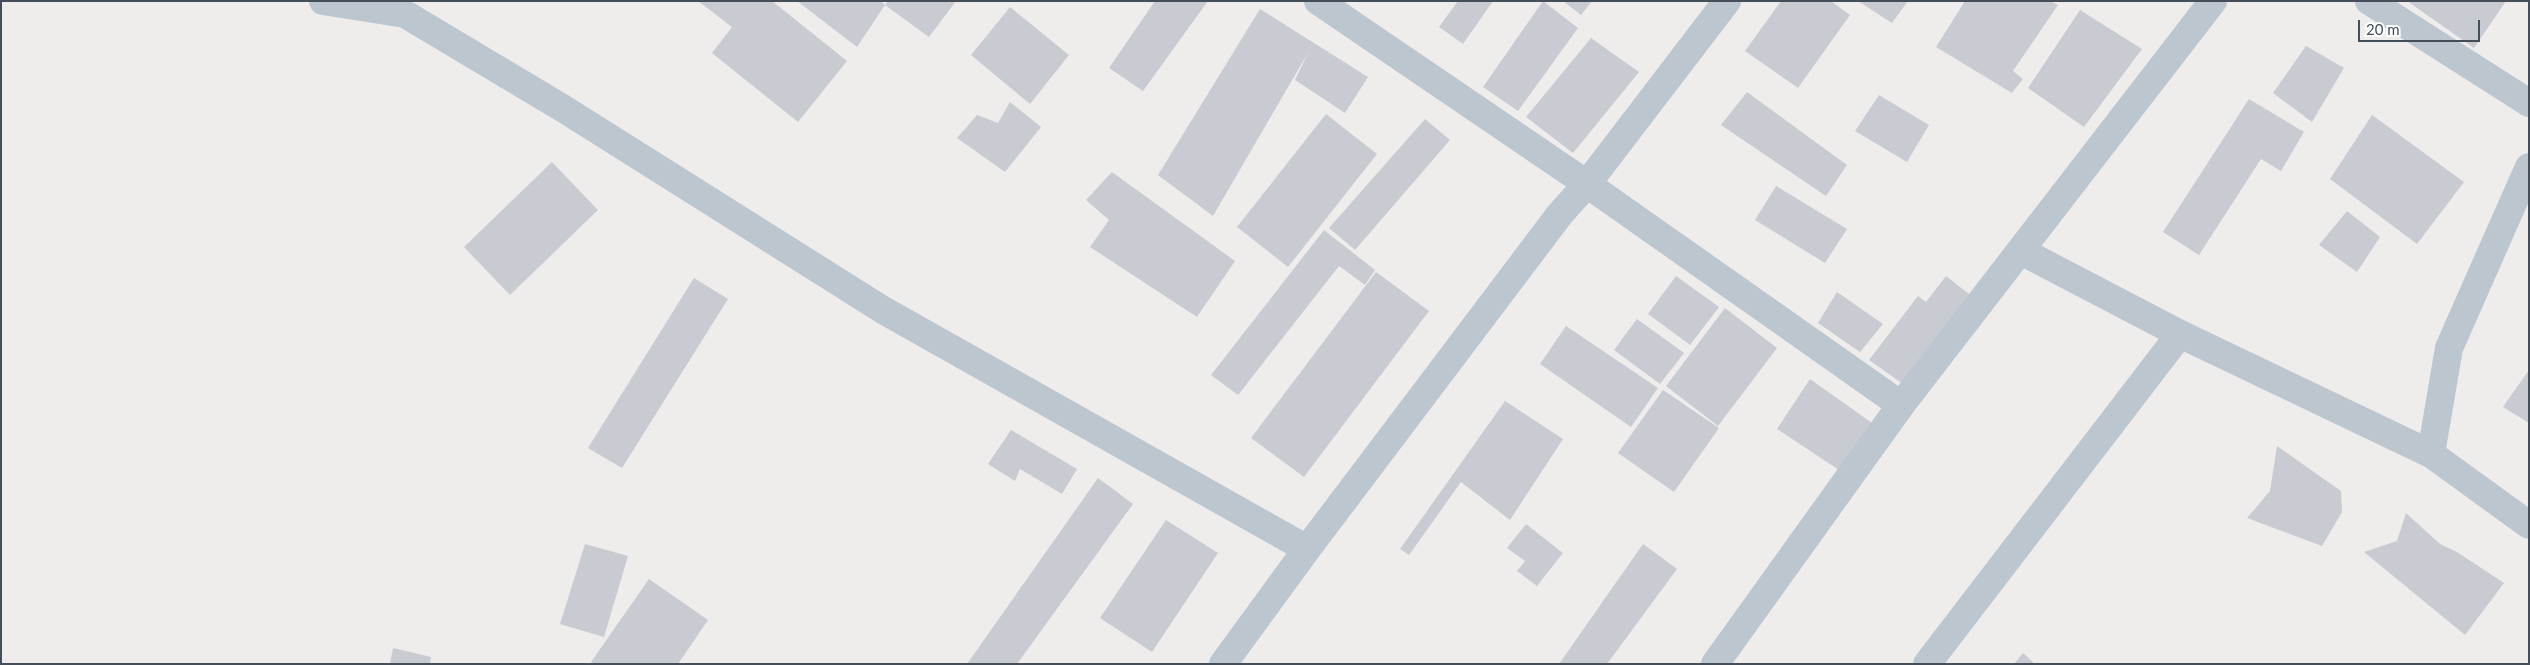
<!DOCTYPE html>
<style>
body{margin:0}
#map{position:relative;width:2530px;height:665px;overflow:hidden;background:#efecec;font-family:Lato,sans-serif}
canvas{display:block}
.frame{position:absolute;inset:0;border:2px solid #444f5a;pointer-events:none}
.scale{position:absolute;left:2358px;top:20px;width:122px;height:22px;box-sizing:border-box;border:2px solid #444f5a;border-top:0;padding-left:6px;font-size:15px;line-height:18px;white-space:nowrap;color:#444f5a;-webkit-text-stroke:4px #fff;paint-order:stroke}
</style>
<div id="map">
<canvas width="2530" height="665"></canvas>
<div class="frame"></div>
<div class="scale">20 m</div>
</div>
<script>
const g = document.querySelector('canvas').getContext('2d');
g.lineJoin = 'round';
function fill(path, color) { g.fillStyle = color; g.fill(path, 'evenodd'); }
const shape = rows => new Path2D(rows.map(r => 'M' + r).join(''));
function strokePath(path, color, width, dash) { g.strokeStyle = color; g.lineWidth = width; g.lineCap = dash ? 'butt' : 'round'; g.setLineDash(dash || []); g.stroke(path); }
fill(shape([
 [698,1,772,1,847,61,798,122,712,53,732,27],
 [797,1,881,1,885,5,888,1,956,1,929,37,885,5,857,47],
 [1155,1,1208,1,1143,91,1109,68],
 [1458,1,1493,1,1463,44,1439,27],
 [1543,1,1578,28,1518,111,1483,87],
 [1563,1,1592,1,1581,15],
 [1781,1,1831,1,1850,15,1798,88,1745,51],
 [1858,1,1908,1,1892,23],
 [1965,1,2050,1,2058,5,2013,71,2023,79,2012,93,1936,47],
 [2407,1,2506,1,2474,48],
 [1010,7,1069,55,1030,104,971,55],
 [1260,9,1368,77,1345,113,1295,80,1309,51,1213,216,1158,175],
 [2080,10,2142,49,2084,127,2028,88],
 [1591,38,1639,72,1573,153,1526,117],
 [2306,46,2344,68,2312,122,2273,93],
 [1747,92,1847,165,1826,196,1721,125],
 [1879,95,1929,125,1907,162,1855,131],
 [2249,99,2304,132,2281,171,2261,159,2199,255,2163,232],
 [1010,102,1041,127,1005,172,957,138,977,115,998,123],
 [1326,114,1377,154,1288,267,1237,227],
 [2372,115,2464,182,2417,244,2330,179],
 [1425,119,1450,140,1355,250,1329,228],
 [552,162,598,210,510,295,464,247],
 [1112,172,1235,261,1197,317,1090,247,1109,220,1086,200],
 [1776,186,1847,229,1825,263,1755,220],
 [2347,211,2380,237,2357,272,2319,245],
 [1324,230,1375,270,1365,285,1339,266,1238,395,1211,375],
 [1376,272,1429,311,1304,477,1251,438],
 [1676,276,1719,307,1690,345,1648,314],
 [1946,276,1969,294,1903,384,1869,360,1918,296,1926,302],
 [694,278,728,299,622,468,588,448],
 [1837,292,1883,324,1860,352,1818,323],
 [1725,308,1777,348,1718,426,1666,386],
 [1637,319,1684,353,1660,384,1614,350],
 [1566,326,1658,388,1631,427,1540,364],
 [2529,370,2529,423,2503,407],
 [1810,379,1872,423,1839,470,1777,429],
 [1663,390,1719,428,1674,492,1618,453],
 [1505,401,1563,439,1510,520,1461,482,1409,555,1400,549],
 [1011,430,1077,469,1062,494,1020,469,1015,481,988,464],
 [2277,446,2341,491,2342,512,2322,546,2247,518,2270,491],
 [1098,478,1133,504,1017,664,967,664],
 [2406,513,2440,544,2457,552,2504,583,2465,635,2364,552,2397,541],
 [1166,520,1218,553,1152,652,1100,618],
 [1526,524,1563,553,1537,586,1517,571,1525,561,1507,548],
 [585,544,628,556,604,637,560,624],
 [1643,544,1677,569,1607,664,1559,664],
 [649,579,708,620,678,664,594,664,591,662],
 [393,648,431,657,430,664,390,664],
 [2023,653,2035,664,2014,664]
]), '#c8cbd1');
strokePath(shape([
 [323,1,405,14,564,109,883,310,1307,549],
 [1318,1,1587,184,1901,405],
 [2369,1,2529,103],
 [2021,251,2180,334,2431,454,2529,525],
 [2431,454,2449,348,2529,167],
 [1223,664,1307,549,1560,214,1587,184,1727,1],
 [1715,664,1901,405,2213,1],
 [1927,664,2180,334]
]), '#bcc6cf', 28);
</script>
